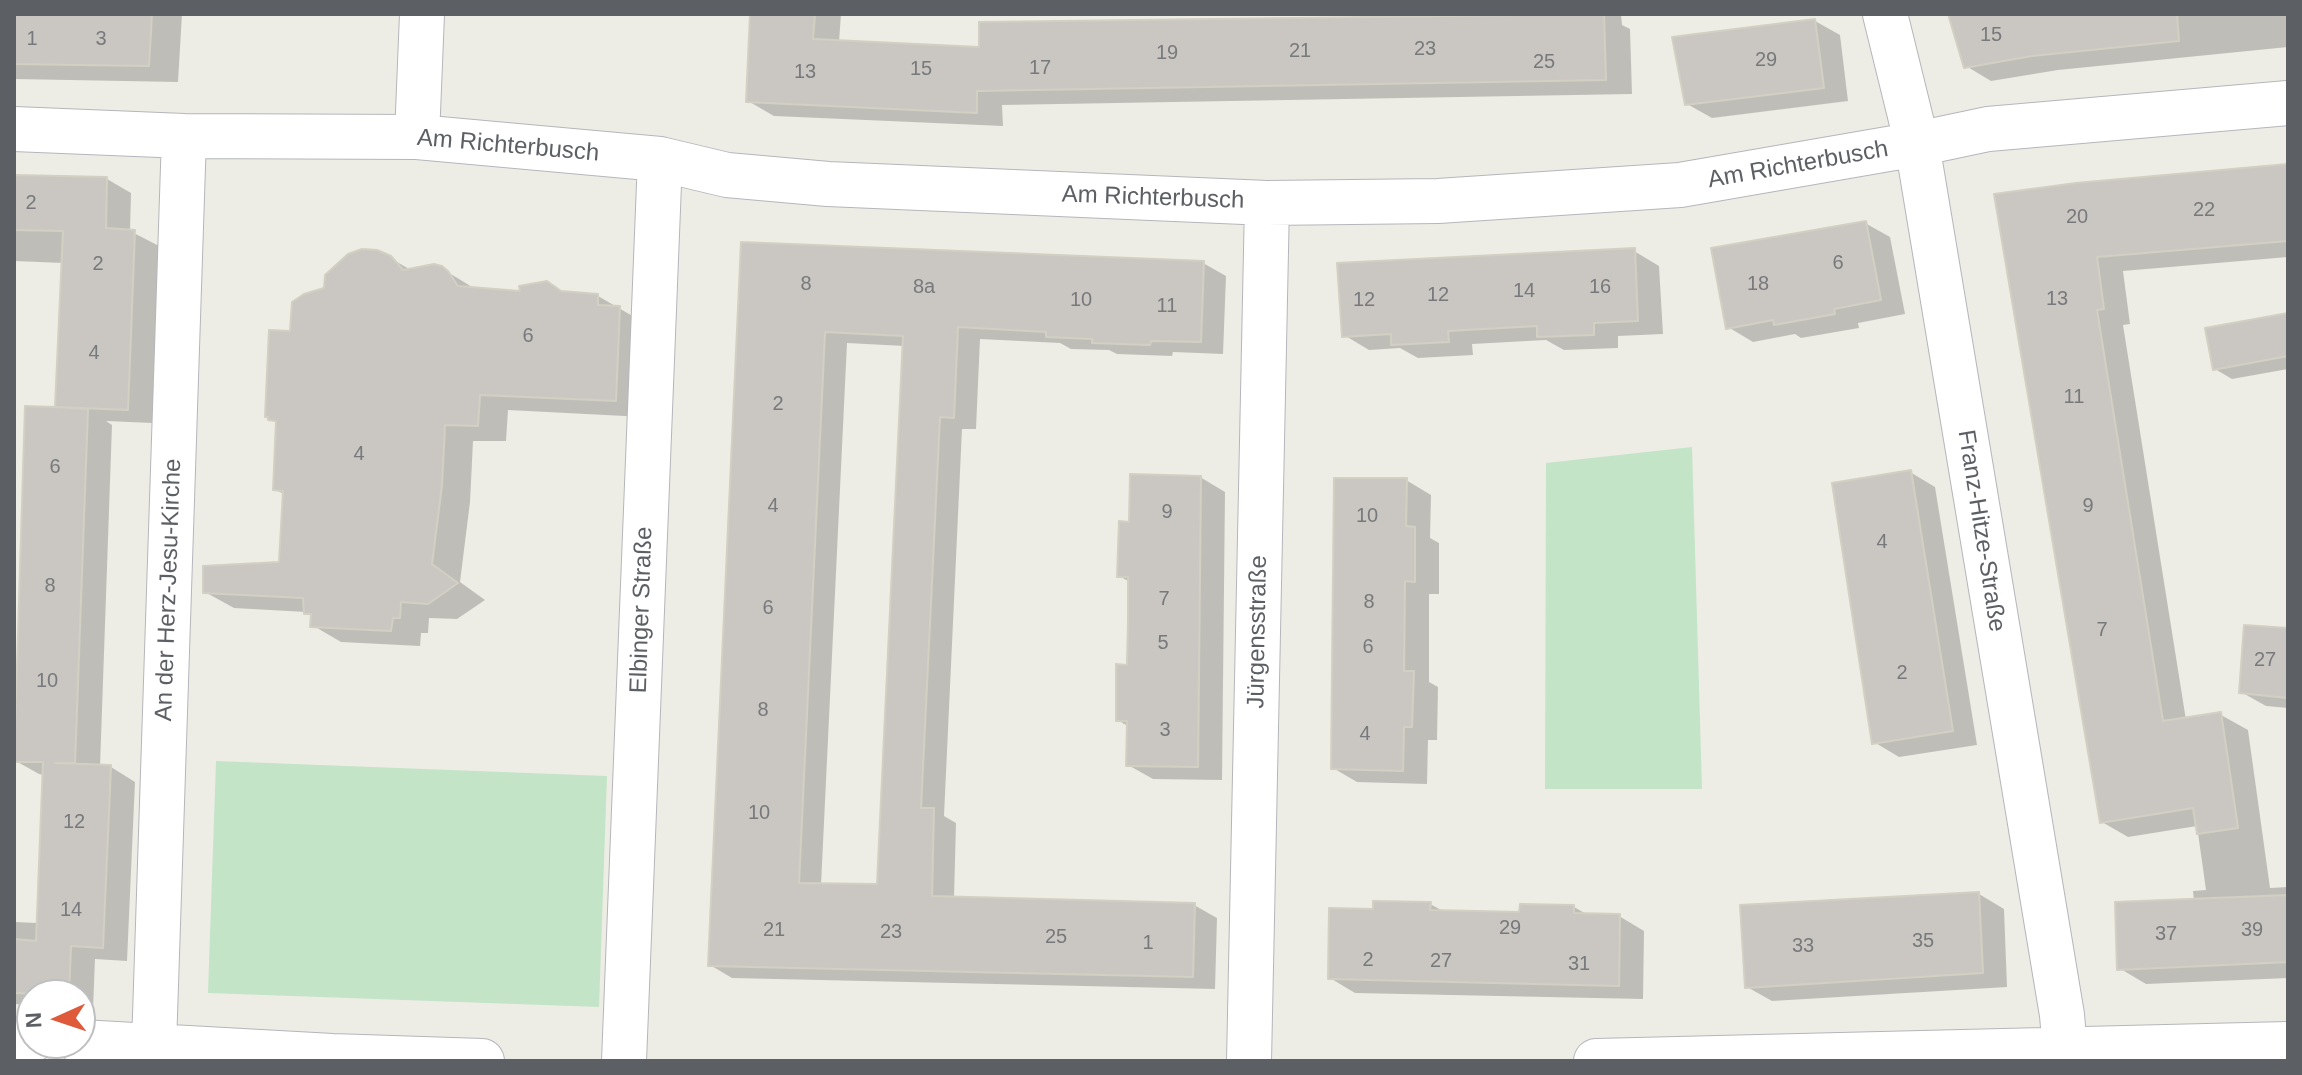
<!DOCTYPE html>
<meta charset="utf-8">
<style>
body{margin:0}
#map{position:relative;width:2302px;height:1075px;overflow:hidden;background:#eeede5;font-family:Arial,sans-serif}
canvas{display:block}
.frame{position:absolute;inset:0;border:16px solid #5c5f64;pointer-events:none}
.north{position:absolute;left:16px;top:979px;width:80px;height:80px;box-sizing:border-box;background:#fff;border:2px solid #bebfc1;border-radius:50%;rotate:267deg;font-size:22px;font-weight:700;line-height:32px;text-align:center;color:#5c5f64}
.north::after{content:'';display:block;margin:auto;width:28px;height:36px;background:#de5a3b;clip-path:polygon(50% 0,100% 100%,50% 72%,0 100%)}
</style>
<div id="map">
<canvas width="2302" height="1075"></canvas>
<div class="frame"></div>
<div class="north">N</div>
</div>
<script>
const g = document.querySelector('canvas').getContext('2d');
g.lineJoin = 'round';
function fill(path, color) { g.fillStyle = color; g.fill(path, 'evenodd'); }
const shape = rows => new Path2D(rows.map(r => 'M' + r).join(''));
function strokePath(path, color, width, dash) { g.strokeStyle = color; g.lineWidth = width; g.lineCap = dash ? 'butt' : 'round'; g.setLineDash(dash || []); g.stroke(path); }
function drawText(font, color, halo, rows, align = 'center') {
  g.font = font + ' Arial,sans-serif'; g.lineWidth = 6; g.setLineDash([]); g.textBaseline = 'middle'; g.strokeStyle = halo; g.fillStyle = color; for (const [text, x, y, turn = 0] of rows) {
    g.save(); g.translate(x, y); g.rotate((+turn || 0) * Math.PI / 180); g.textAlign = isNaN(turn) ? turn : align; if (halo) g.strokeText(text, 0, 0); g.fillText(text, 0, 0); g.restore();
  }
}
fill(shape([
 [1692,447,1702,789,1545,789,1546,463],
 [216,761,607,776,599,1007,208,993]
]), '#c3e4c7');
fill(shape([
 [14,14,182,14,178,82,14,79],
 [751,14,841,14,839,42,981,49,981,24,1621,14,1622,25,1630,29,1632,94,1002,105,1003,126,774,116,748,101],
 [1951,14,2288,14,2288,47,2058,70,1991,81,1966,66],
 [1815,21,1840,35,1848,101,1712,118,1687,104],
 [2288,165,2288,257,2123,271,2130,324,2123,325,2186,720,2221,715,2248,730,2270,888,2288,887,2288,978,2146,984,2119,968,2194,901,2193,891,2206,890,2197,826,2128,837,2102,822,1996,196],
 [14,177,107,179,131,193,130,231,159,246,152,423,106,421,112,425,100,767,111,767,135,782,127,961,95,959,93,1009,80,1008,80,995,32,995,32,1005,14,1004,14,922,38,923,44,775,39,774,14,760,14,664,18,664,57,409,63,263,14,261],
 [1865,223,1890,237,1905,314,1858,323,1859,328,1801,338,1795,334,1753,342,1728,327],
 [743,244,1203,263,1226,276,1223,354,1173,352,1172,356,1117,354,1109,350,1071,349,1060,343,980,339,976,429,962,429,944,816,956,823,954,898,1194,905,1217,918,1215,989,732,978,710,965],
 [847,343,904,346,879,886,821,885],
 [1634,251,1659,266,1663,334,1618,336,1618,348,1564,350,1546,340,1472,344,1473,355,1418,358,1400,348,1369,350,1344,335],
 [390,258,411,270,441,268,477,290,598,296,648,325,644,417,508,410,506,441,473,441,470,502,460,582,485,600,457,619,429,618,428,633,421,633,420,646,341,642,312,625,313,617,306,612,234,608,205,592,281,564,285,495,275,489,278,424,270,419,292,333,326,290],
 [2288,318,2288,369,2232,379,2215,369],
 [1910,472,1935,487,1977,745,1899,757,1874,742],
 [1200,477,1225,492,1222,780,1153,779,1128,765,1129,727,1118,720,1129,667,1130,582,1119,576,1131,524],
 [1406,480,1431,495,1430,538,1439,543,1439,594,1429,594,1429,682,1438,687,1437,740,1428,740,1427,784,1357,782,1333,768],
 [2288,630,2288,708,2266,706,2241,692],
 [1979,894,2004,909,2007,987,1772,1001,1747,987],
 [1430,904,1445,912,1521,914,1574,907,1588,915,1619,916,1644,931,1643,999,1355,993,1330,978,1375,911]
]), '#0003');
const building = shape([
 [14,14,152,14,149,66,14,64,14,14],
 [750,14,815,14,813,39,979,47,979,22,1604,14,1606,80,977,91,977,113,746,102,750,14],
 [1948,14,2177,14,2179,41,2032,56,1964,68,1948,14],
 [1815,19,1824,88,1685,105,1672,37,1815,19],
 [2288,164,2288,241,2097,257,2104,309,2097,310,2163,721,2221,712,2238,828,2197,834,2193,808,2100,823,1994,194,2076,183,2288,164],
 [14,175,107,177,106,228,135,230,128,410,56,407,88,409,75,763,55,763,111,765,103,948,71,946,69,995,14,993,14,939,36,941,43,762,14,762,25,406,55,407,63,231,14,230,14,175],
 [1866,221,1881,300,1834,309,1835,314,1774,325,1773,320,1726,329,1711,248,1866,221],
 [741,242,1204,261,1201,342,1151,341,1150,345,1092,343,1092,339,1046,337,1046,332,958,327,954,418,940,417,921,808,934,808,932,896,1195,903,1193,977,708,966,741,242],
 [825,332,903,336,877,884,799,883,825,332],
 [1635,248,1638,321,1594,323,1594,335,1537,337,1537,326,1448,331,1449,342,1391,345,1391,334,1342,337,1337,263,1635,248],
 [362,249,377,250,391,256,403,270,434,264,442,266,448,271,458,286,520,291,519,286,547,281,561,291,598,294,598,305,620,306,616,401,480,395,478,426,445,425,442,485,432,564,458,583,428,604,401,602,400,618,393,618,391,631,310,627,311,614,304,614,303,598,203,593,203,566,279,562,283,491,273,490,276,421,268,420,268,417,265,417,269,330,290,331,292,302,304,294,324,288,325,275,348,254,362,249],
 [2288,313,2288,356,2213,370,2205,328,2288,313],
 [1911,470,1953,731,1872,744,1832,483,1911,470],
 [1130,474,1201,476,1198,767,1126,766,1127,721,1116,721,1116,664,1127,665,1128,621,1128,577,1117,577,1119,521,1129,522,1130,474],
 [1334,478,1407,478,1406,526,1415,527,1415,582,1405,581,1404,671,1414,671,1412,727,1404,727,1403,771,1331,769,1334,478],
 [2244,625,2288,628,2288,698,2239,693,2244,625],
 [1979,892,1983,973,1745,988,1740,905,1979,892],
 [2288,895,2288,962,2117,970,2115,902,2288,895],
 [1373,901,1431,902,1430,910,1476,911,1519,912,1520,904,1574,905,1574,913,1620,914,1619,986,1328,979,1329,908,1373,909,1373,901]
]);
fill(building, '#cac7c2');
strokePath(building, '#d2cfc3', 2);
const minor = shape([
 [1885,14,1917,144,2062,1015,2065,1050],
 [14,129,184,136,417,137,660,159,727,175,828,184,1267,203,1438,201,1680,185,1917,144,1988,129,2288,103],
 [417,137,422,14],
 [14,1039,32,1040],
 [80,1042,332,1056,482,1061],
 [154,1045,184,136],
 [624,1061,660,159],
 [1249,1061,1267,203],
 [1596,1061,2288,1044]
]);
strokePath(minor, '#b5b6bb', 46);
strokePath(minor, '#fff', 44);
drawText('20px', '#78797c', null, [
 ["15",1991,35],
 ["1",32,39],
 ["3",101,39],
 ["23",1425,49],
 ["21",1300,51],
 ["19",1167,53],
 ["29",1766,60],
 ["25",1544,62],
 ["17",1040,68],
 ["15",921,69],
 ["13",805,72],
 ["2",31,203],
 ["22",2204,210],
 ["20",2077,217],
 ["6",1838,263],
 ["2",98,264],
 ["8",806,284],
 ["18",1758,284],
 ["8a",924,287],
 ["16",1600,287],
 ["14",1524,291],
 ["12",1438,295],
 ["13",2057,299],
 ["10",1081,300],
 ["12",1364,300],
 ["11",1167,306],
 ["6",528,336],
 ["4",94,353],
 ["11",2074,397],
 ["2",778,404],
 ["4",359,454],
 ["6",55,467],
 ["4",773,506],
 ["9",2088,506],
 ["9",1167,512],
 ["10",1367,516],
 ["4",1882,542],
 ["8",50,586],
 ["7",1164,599],
 ["8",1369,602],
 ["6",768,608],
 ["7",2102,630],
 ["5",1163,643],
 ["6",1368,647],
 ["27",2265,660],
 ["2",1902,673],
 ["10",47,681],
 ["8",763,710],
 ["3",1165,730],
 ["4",1365,734],
 ["10",759,813],
 ["12",74,822],
 ["14",71,910],
 ["29",1510,928],
 ["21",774,930],
 ["39",2252,930],
 ["23",891,932],
 ["37",2166,934],
 ["25",1056,937],
 ["35",1923,941],
 ["1",1148,943],
 ["33",1803,946],
 ["2",1368,960],
 ["27",1441,961],
 ["31",1579,964]
]);
drawText('24px', '#5c5f64', '#fff', [
 ["Am Richterbusch",508,146,5],
 ["Am Richterbusch",1798,165,-10],
 ["Am Richterbusch",1153,198,2],
 ["Franz-Hitze-Straße",1981,531,81],
 ["An der Herz-Jesu-Kirche",169,590,-88],
 ["Elbinger Straße",642,610,-88],
 ["Jürgensstraße",1258,632,-89]
]);
</script>
